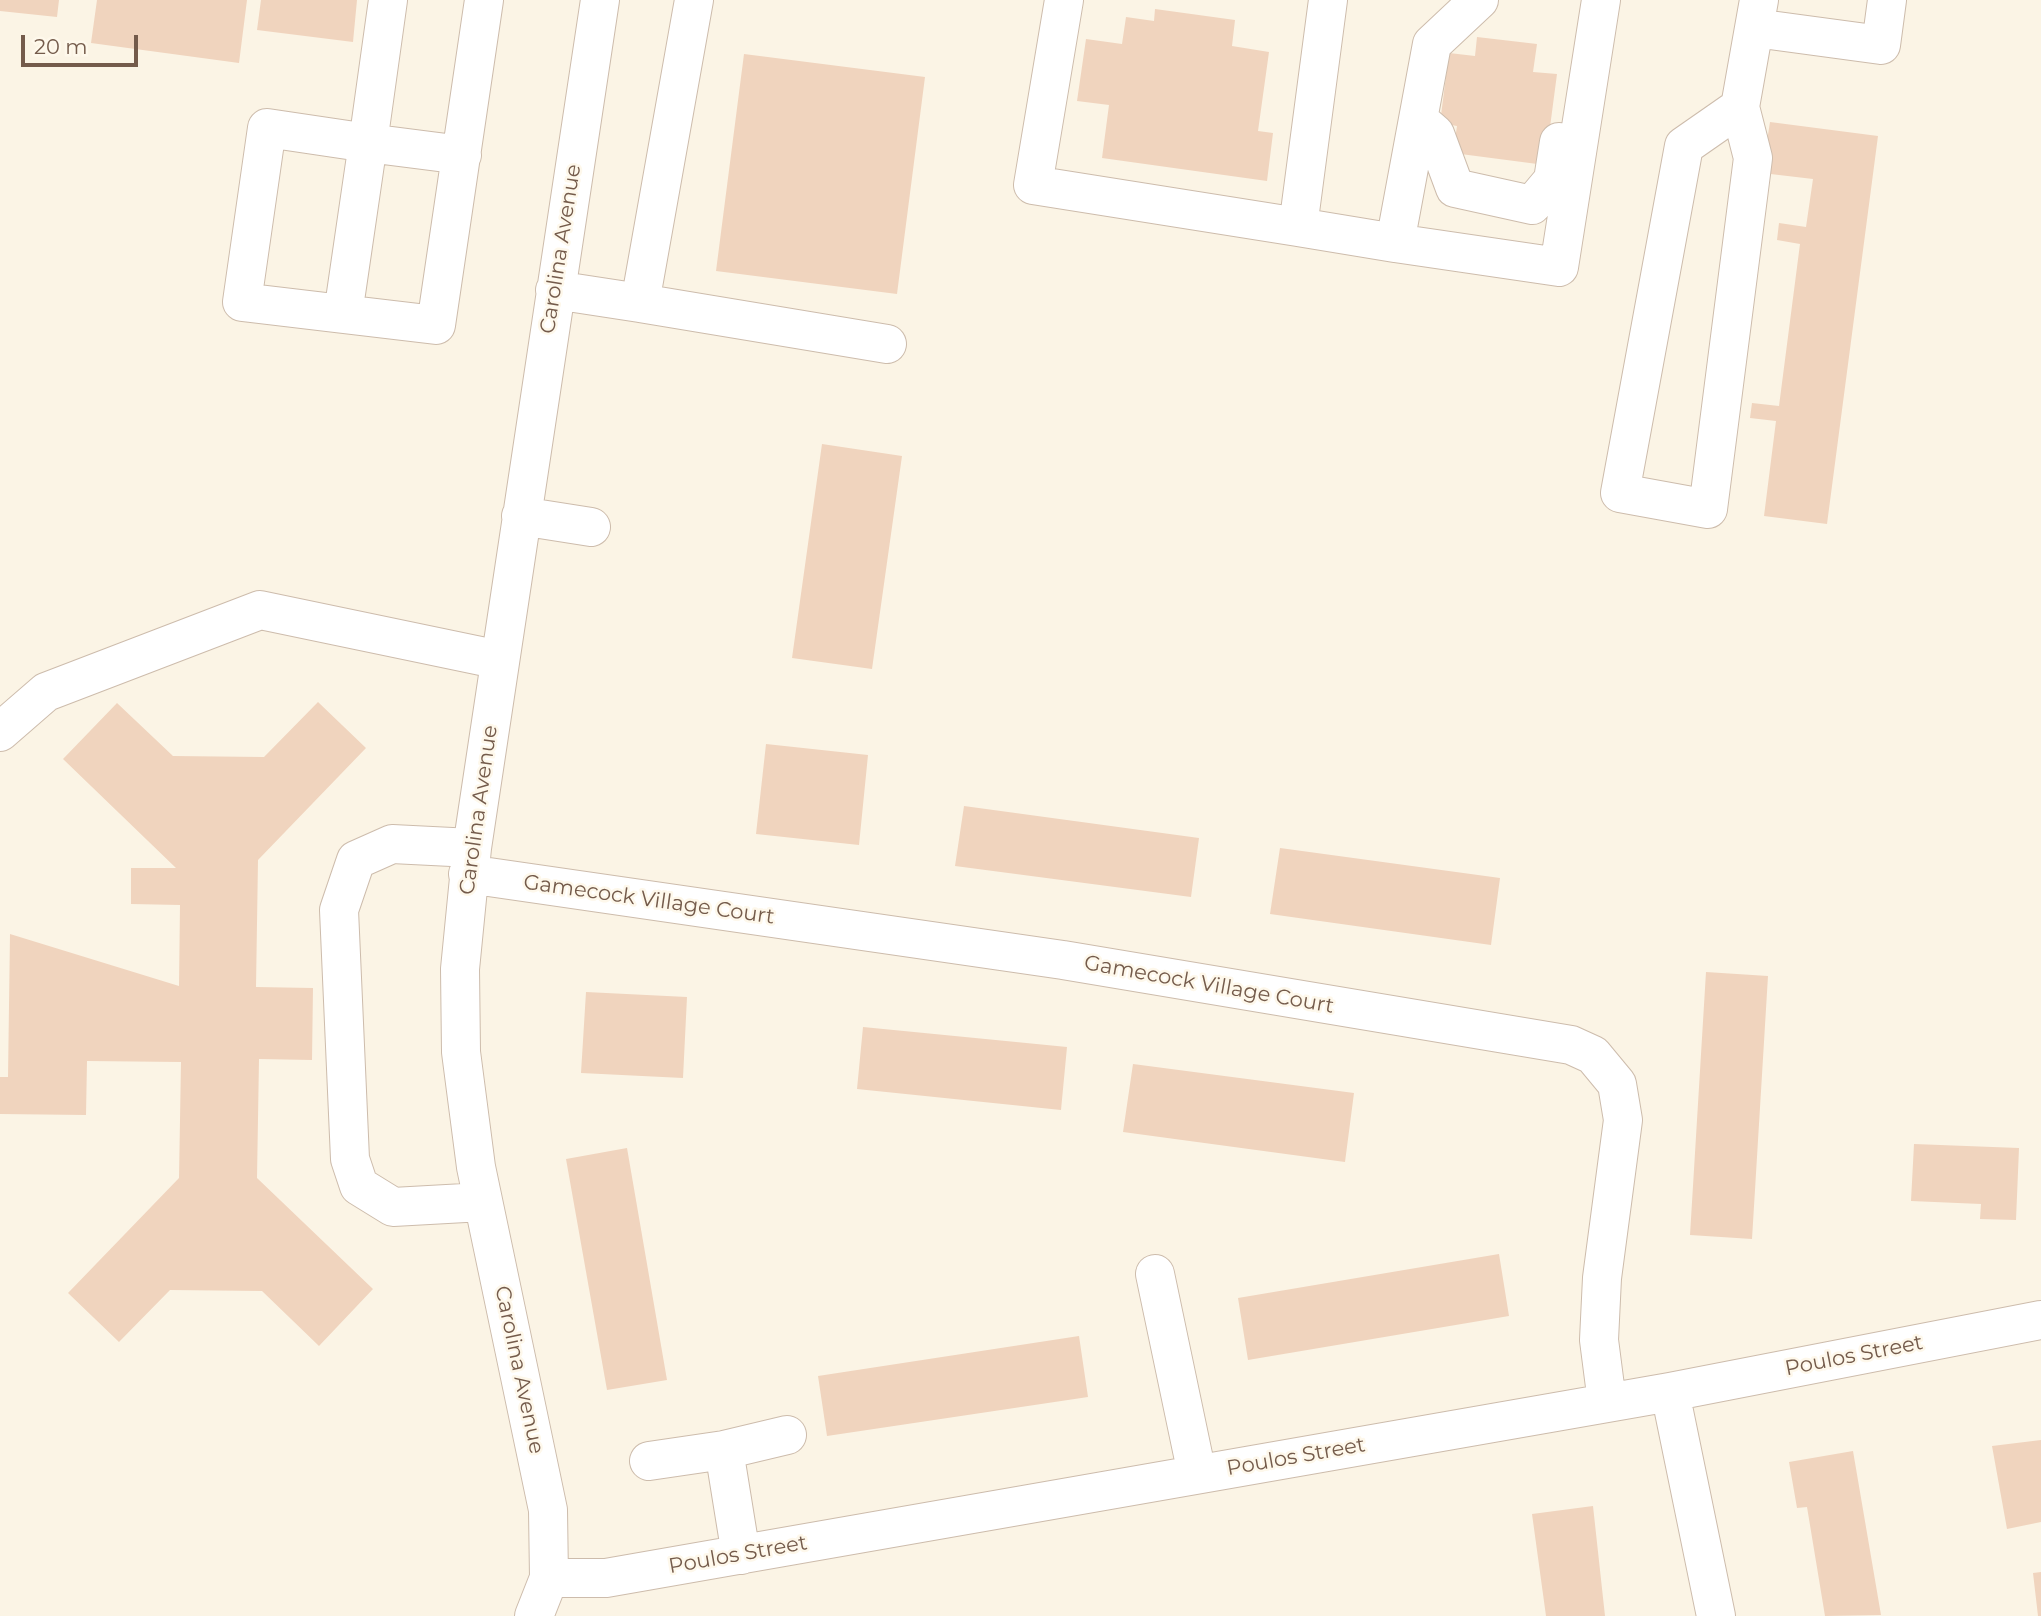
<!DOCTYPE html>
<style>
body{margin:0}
#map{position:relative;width:2041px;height:1616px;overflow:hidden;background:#fbf4e5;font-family:Montserrat,sans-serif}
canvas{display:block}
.scale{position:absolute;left:21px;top:35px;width:117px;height:32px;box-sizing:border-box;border:4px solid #745b4b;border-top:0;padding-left:9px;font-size:21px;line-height:24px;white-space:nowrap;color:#745b4b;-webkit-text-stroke:5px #fef8eb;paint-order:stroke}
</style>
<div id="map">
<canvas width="2041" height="1616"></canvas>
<div class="scale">20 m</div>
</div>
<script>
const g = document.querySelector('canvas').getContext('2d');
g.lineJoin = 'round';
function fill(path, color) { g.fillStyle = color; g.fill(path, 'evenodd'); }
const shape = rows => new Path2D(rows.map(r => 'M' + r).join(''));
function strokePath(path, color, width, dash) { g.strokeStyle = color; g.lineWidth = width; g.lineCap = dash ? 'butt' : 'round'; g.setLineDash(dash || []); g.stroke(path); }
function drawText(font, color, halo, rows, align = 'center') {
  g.font = font + ' Montserrat,sans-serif'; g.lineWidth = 5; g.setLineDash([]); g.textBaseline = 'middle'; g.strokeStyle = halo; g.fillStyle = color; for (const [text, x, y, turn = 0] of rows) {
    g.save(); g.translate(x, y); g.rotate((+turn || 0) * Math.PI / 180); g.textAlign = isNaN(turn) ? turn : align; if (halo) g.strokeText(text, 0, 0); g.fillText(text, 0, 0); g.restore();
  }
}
fill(shape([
 [0,0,59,0,57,17,0,11],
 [97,0,247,0,239,63,91,43],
 [261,0,357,0,353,42,257,30],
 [1155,9,1235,20,1232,46,1269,52,1258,131,1273,133,1267,181,1102,158,1109,105,1077,101,1086,39,1122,44,1126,17,1154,21],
 [1477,37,1537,44,1533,72,1557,74,1545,165,1453,153,1457,126,1440,123,1449,53,1475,56],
 [744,54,925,77,897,294,716,271],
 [1770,122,1878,136,1827,524,1764,516,1776,421,1750,418,1752,403,1779,406,1800,244,1777,240,1779,223,1806,227,1813,179,1762,173],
 [822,444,902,456,872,669,792,658],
 [318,702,366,748,258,860,256,987,313,988,312,1060,259,1059,257,1178,373,1289,319,1346,262,1291,170,1290,119,1342,68,1293,179,1178,181,1062,87,1061,86,1115,0,1114,0,1077,8,1077,10,934,179,986,180,905,131,904,131,868,176,868,63,759,117,703,173,756,264,757],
 [766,744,868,755,859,845,756,834],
 [964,806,1199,838,1191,897,955,866],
 [1280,848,1500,878,1491,945,1270,914],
 [1706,972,1768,976,1752,1239,1690,1235],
 [586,992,687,997,683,1078,581,1073],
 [863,1027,1067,1047,1061,1110,857,1089],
 [1133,1064,1354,1093,1345,1162,1123,1132],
 [1914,1144,2019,1148,2016,1220,1980,1219,1981,1204,1911,1201],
 [627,1148,667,1380,607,1390,566,1159],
 [1499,1254,1509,1316,1248,1360,1238,1298],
 [1079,1336,1088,1397,827,1436,818,1376],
 [2041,1440,2041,1522,2007,1529,1992,1446],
 [1853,1451,1881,1615,1825,1616,1807,1507,1797,1508,1789,1462],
 [1593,1506,1605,1616,1546,1616,1532,1514],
 [2041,1572,2041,1616,2038,1616,2033,1573]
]), '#f0d4be');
const minor = shape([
 [388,0,368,143,343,314,242,302,267,128,368,143,462,155],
 [1064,0,1033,185,1298,227,1328,0],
 [1479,0,1432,44,1395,243,1559,267,1601,0],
 [1755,28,1881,45,1887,0],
 [1740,107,1684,146,1620,493,1708,509,1753,158,1740,107,1759,0],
 [1419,120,1435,134,1455,188,1532,205,1553,180,1559,142],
 [1298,227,1395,243],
 [555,290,640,303,694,0],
 [640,303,887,344],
 [343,314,436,325,484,0],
 [521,516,591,527],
 [0,732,46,692,260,610,500,660],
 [472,848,392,844,356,860,339,910,350,1159,359,1186,393,1207,483,1202],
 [468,874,1063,960,1571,1045,1593,1055,1617,1084,1623,1120,1602,1278,1599,1340,1607,1402],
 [1155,1274,1197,1474],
 [1670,1392,1716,1616],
 [724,1450,741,1555],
 [649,1461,724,1450,787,1435],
 [549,1578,606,1578,1670,1392,2041,1320],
 [534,1616,549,1578,548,1510,476,1167,461,1052,460,969,472,848,600,0]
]);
strokePath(minor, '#cdbcac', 40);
strokePath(minor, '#fff', 38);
drawText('21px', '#745b4b', '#fef8eb', [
 ["Carolina Avenue",561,249,-81],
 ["Carolina Avenue",479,810,-82],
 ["Gamecock Village Court",649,900,8],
 ["Gamecock Village Court",1209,985,10],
 ["Poulos Street",1854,1356,-11],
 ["Carolina Avenue",519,1370,78],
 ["Poulos Street",1296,1457,-10],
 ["Poulos Street",738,1555,-10]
]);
</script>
